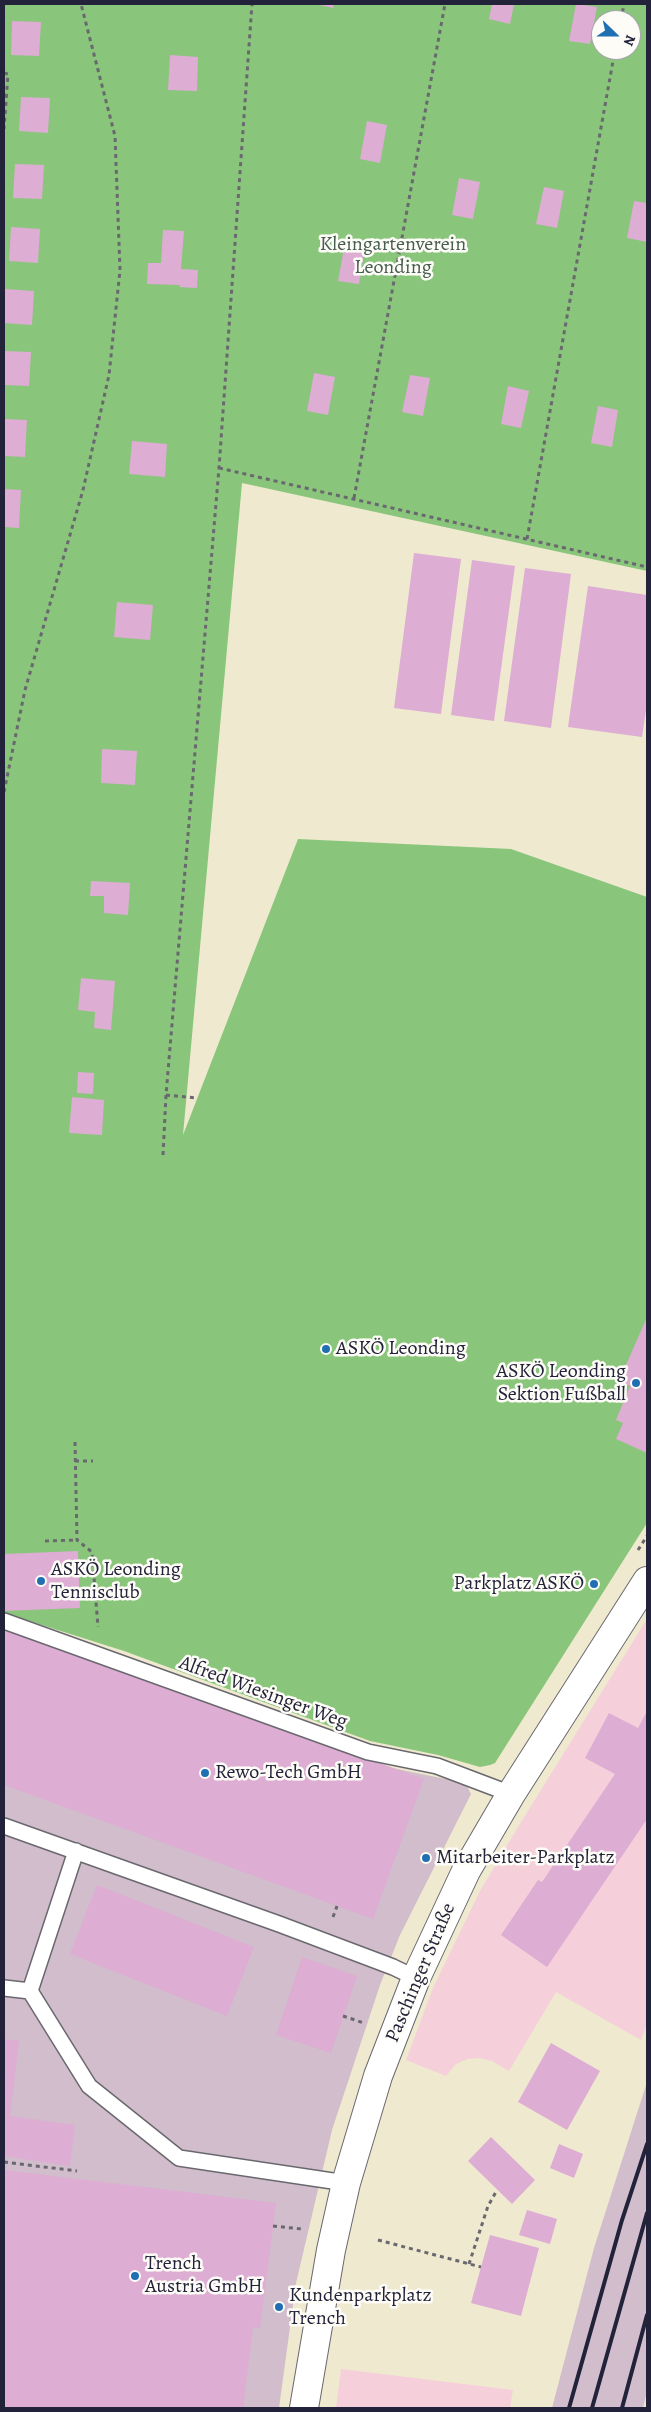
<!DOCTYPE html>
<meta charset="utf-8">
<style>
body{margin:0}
#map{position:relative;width:651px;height:2412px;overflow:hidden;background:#efe9cf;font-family:Alegreya,serif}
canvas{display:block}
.frame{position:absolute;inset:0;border:5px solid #22223b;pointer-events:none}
.north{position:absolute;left:591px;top:10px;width:50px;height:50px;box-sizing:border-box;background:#fdfcf7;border:1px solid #a5a5ac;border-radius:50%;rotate:112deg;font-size:14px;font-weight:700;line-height:20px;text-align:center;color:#22223b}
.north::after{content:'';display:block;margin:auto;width:18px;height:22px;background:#1f6fb2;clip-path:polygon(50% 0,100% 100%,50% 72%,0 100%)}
</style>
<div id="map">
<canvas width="651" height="2412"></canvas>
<div class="frame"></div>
<div class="north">N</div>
</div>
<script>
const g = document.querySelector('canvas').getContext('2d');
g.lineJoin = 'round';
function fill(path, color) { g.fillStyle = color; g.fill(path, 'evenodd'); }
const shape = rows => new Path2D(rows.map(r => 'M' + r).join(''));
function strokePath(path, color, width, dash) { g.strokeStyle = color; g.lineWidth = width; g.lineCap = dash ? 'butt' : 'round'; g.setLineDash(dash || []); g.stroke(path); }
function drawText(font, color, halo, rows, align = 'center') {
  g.font = font + ' Alegreya,serif'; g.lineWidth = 5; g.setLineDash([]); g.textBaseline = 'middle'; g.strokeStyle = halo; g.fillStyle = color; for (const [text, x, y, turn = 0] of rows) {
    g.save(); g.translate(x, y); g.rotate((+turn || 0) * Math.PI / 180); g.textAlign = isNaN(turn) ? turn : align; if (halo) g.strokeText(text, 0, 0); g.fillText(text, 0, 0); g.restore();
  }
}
fill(shape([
 [647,1619,647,2024,641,2040,556,1992,509,2071,492,2061,479,2058,468,2059,456,2064,446,2076,406,2060,433,1988,480,1891,518,1827],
 [341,2369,513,2390,510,2408,336,2408]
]), '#f5cfda');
fill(shape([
 [4,1628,388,1767,455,1781,467,1786,471,1794,400,1935,380,1985,332,2130,296,2283,279,2408,4,2408],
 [647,2082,647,2391,643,2408,552,2408,594,2248]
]), '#d1bdcb');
fill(shape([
 [4,4,647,4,647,571,242,483,183,1135,298,839,511,849,647,897,647,1523,495,1763,490,1765,480,1767,438,1755,370,1741,124,1651,4,1613],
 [601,20,631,20,631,50,601,50]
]), '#89c57b');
fill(shape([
 [315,4,334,4,333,8],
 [492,4,514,4,510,24,489,19],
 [576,4,597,7,590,44,569,41],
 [12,21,41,22,39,56,11,55],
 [170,55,198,57,197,91,168,90],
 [21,97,50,98,48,133,19,131],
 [367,121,387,125,380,163,360,159],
 [15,164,44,165,42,199,13,198],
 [459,178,480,182,473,219,452,215],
 [544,187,564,191,557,228,536,224],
 [634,201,647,203,647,242,627,238],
 [11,227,40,229,38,263,9,261],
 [163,230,184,231,181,269,198,270,197,288,179,287,180,285,147,284,148,263,161,263],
 [345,243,365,247,359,284,338,281],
 [5,289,34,291,32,325,4,323],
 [4,351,31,352,29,386,4,385],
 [314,373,335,377,328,415,307,411],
 [410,375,430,378,423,416,402,412],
 [508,386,529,391,521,428,501,424],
 [598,406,618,410,612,447,591,443],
 [4,419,27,420,25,457,4,456],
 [132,441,167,444,165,477,129,474],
 [4,489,21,490,19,528,4,527],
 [414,553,461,559,441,714,394,708],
 [472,560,515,566,494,721,451,715],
 [525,568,571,574,551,728,504,721],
 [588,586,647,595,647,703,642,737,568,727],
 [117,602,153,605,150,640,114,637],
 [102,749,137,751,135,785,101,783],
 [91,881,130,883,128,915,104,913,104,896,90,896],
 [81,978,115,981,111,1030,94,1028,95,1012,78,1010],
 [78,1072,94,1073,93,1094,77,1093],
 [72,1097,104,1100,102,1135,69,1133],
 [647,1317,647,1453,616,1439,623,1423,616,1420,630,1386,619,1381],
 [78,1551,80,1608,4,1611,4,1554],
 [4,1628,424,1779,373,1919,4,1785],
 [647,1711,647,1819,547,1967,501,1935,538,1880,542,1882,615,1774,585,1758,609,1713,638,1728],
 [97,1885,254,1947,227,2016,70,1954],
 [302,1957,357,1976,331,2053,276,2035],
 [4,2039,19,2041,10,2116,75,2125,70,2166,4,2156],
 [551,2043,600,2071,567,2130,518,2102],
 [491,2137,535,2180,512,2204,468,2161],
 [559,2144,583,2154,574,2178,550,2168],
 [4,2170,276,2203,260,2328,253,2327,243,2408,4,2408],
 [527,2210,557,2219,550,2244,519,2235],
 [490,2235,539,2248,521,2316,471,2303]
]), '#ddadd3');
const service = shape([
 [4,1621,368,1752,437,1766,511,1794],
 [4,1826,279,1924,393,1967,416,1978],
 [76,1851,30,1991,89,2086,179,2158,346,2183],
 [4,1988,30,1991]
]);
const tertiary = shape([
 [304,2408,331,2250,346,2183,378,2076,416,1978,466,1871,511,1794,647,1581]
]);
strokePath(service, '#6a686f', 18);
strokePath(tertiary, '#6a686f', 30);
strokePath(shape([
 [621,20,624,4],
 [4,73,8,74,4,129],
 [219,468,647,567],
 [354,498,445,4],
 [527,539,615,50],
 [4,792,25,690,83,490,109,375,120,270,115,136,81,4],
 [166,1095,197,1098],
 [163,1155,166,1095,219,468,252,4],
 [75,1442,77,1540,92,1552,98,1627],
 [75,1461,93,1461],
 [45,1541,77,1540],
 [638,1550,647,1536],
 [333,1917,337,1906],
 [343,2016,364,2023],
 [4,2162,77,2171],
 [273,2226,302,2229],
 [378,2240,481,2267],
 [469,2264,488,2206,497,2190]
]), '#6a686f', 3, [4, 4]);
strokePath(service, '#fff', 15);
strokePath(tertiary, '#fff', 28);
strokePath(shape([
 [569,2408,622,2220,647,2144],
 [592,2408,647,2213],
 [622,2408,647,2315]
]), '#22223b', 4);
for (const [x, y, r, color] of [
 [326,1349,5,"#1f6fb2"],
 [636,1383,5,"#1f6fb2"],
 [41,1581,5,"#1f6fb2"],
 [594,1584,5,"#1f6fb2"],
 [205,1773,5,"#1f6fb2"],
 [426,1858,5,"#1f6fb2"],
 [135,2276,5,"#1f6fb2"],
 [279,2307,5,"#1f6fb2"]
]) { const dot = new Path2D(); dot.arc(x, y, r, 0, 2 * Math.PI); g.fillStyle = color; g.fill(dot); strokePath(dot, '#fdfcf7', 2); }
drawText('20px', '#465b51', '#fdfcf7', [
 ["Kleingartenverein",393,245],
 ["Leonding",393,268]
]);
drawText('20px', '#22223b', '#fdfcf7', [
 ["ASKÖ Leonding",336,1349],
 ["ASKÖ Leonding",626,1372,"right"],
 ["Sektion Fußball",626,1395,"right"],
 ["ASKÖ Leonding",51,1570],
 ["Tennisclub",51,1593],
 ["Parkplatz ASKÖ",584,1584,"right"],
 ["Rewo-Tech GmbH",215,1773],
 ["Mitarbeiter-Parkplatz",436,1858],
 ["Trench",145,2264],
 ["Austria GmbH",145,2287],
 ["Kundenparkplatz",289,2296],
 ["Trench",289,2319]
], 'left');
drawText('20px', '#22223b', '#fdfcf7', [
 ["Alfred Wiesinger Weg",263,1693,20],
 ["Paschinger Straße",421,1973,-67]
]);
</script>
